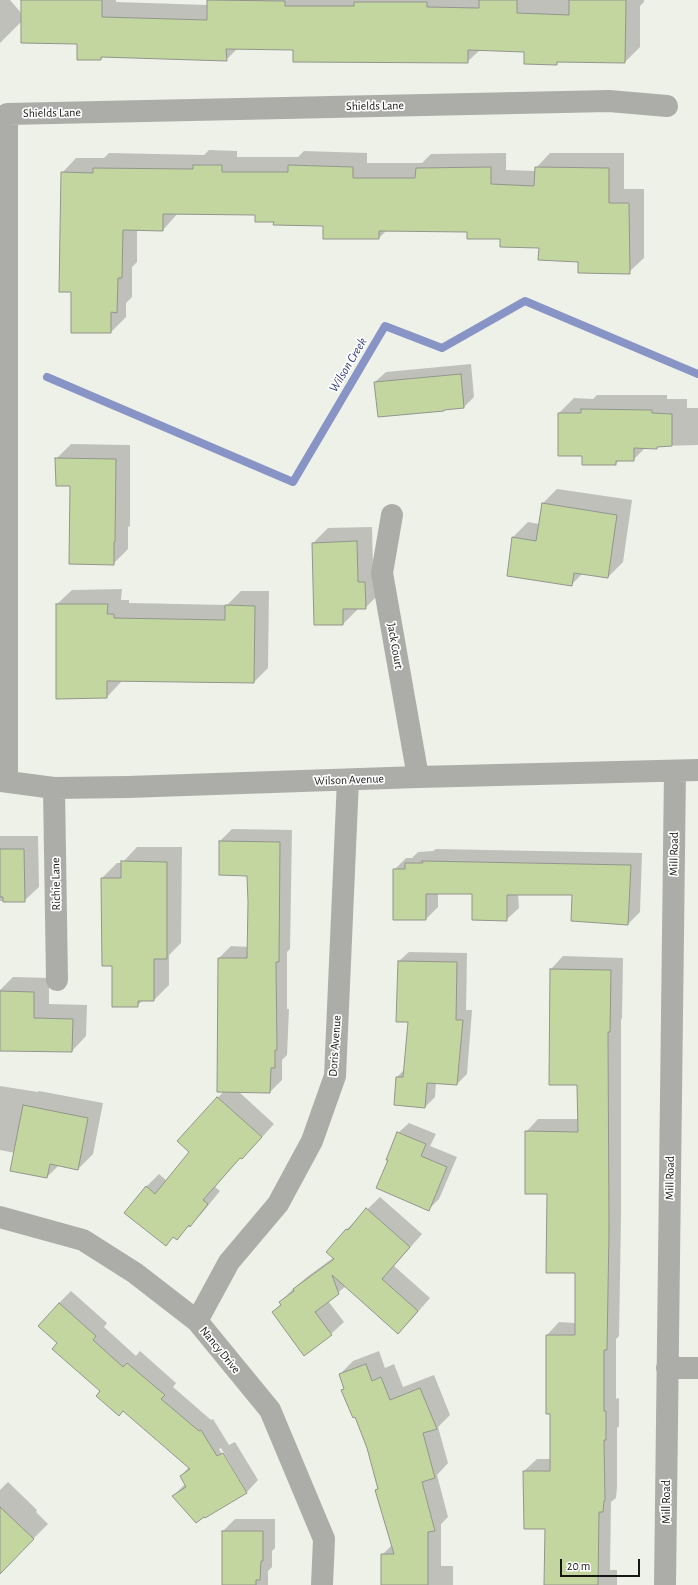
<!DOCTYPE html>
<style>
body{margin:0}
#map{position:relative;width:698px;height:1585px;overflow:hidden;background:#eef1e8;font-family:"Alegreya Sans",sans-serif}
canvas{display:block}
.scale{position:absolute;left:560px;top:1559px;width:80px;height:18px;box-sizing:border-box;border:2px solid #161714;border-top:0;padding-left:5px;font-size:12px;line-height:14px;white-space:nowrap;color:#161714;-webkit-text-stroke:3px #fff;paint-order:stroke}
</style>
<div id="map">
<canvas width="698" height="1585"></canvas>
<div class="scale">20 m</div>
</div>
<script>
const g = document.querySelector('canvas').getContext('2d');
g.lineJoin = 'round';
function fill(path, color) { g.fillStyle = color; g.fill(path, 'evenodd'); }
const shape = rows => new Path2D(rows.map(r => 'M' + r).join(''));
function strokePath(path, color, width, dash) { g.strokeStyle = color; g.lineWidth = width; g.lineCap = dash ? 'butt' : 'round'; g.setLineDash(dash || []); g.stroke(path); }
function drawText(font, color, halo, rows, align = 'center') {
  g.font = font + ' "Alegreya Sans",sans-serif'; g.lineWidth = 3.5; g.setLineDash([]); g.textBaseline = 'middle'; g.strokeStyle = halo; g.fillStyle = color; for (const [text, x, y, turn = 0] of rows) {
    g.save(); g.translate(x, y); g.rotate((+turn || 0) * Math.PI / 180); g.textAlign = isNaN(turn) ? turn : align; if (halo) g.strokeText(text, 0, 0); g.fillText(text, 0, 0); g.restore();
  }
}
fill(shape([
 [0,0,10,0,22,14,22,0,116,0,116,2,208,5,208,0,644,0,644,2,640,6,640,47,625,62,559,61,556,64,525,51,480,50,467,62,294,49,238,48,226,60,103,57,101,59,78,43,22,21,0,43],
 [209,150,237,151,237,157,298,157,304,151,367,153,367,163,422,163,431,154,506,153,506,170,535,171,536,168,550,153,624,153,624,189,644,189,644,258,629,272,579,261,540,247,468,231,387,230,379,238,324,225,275,221,256,214,178,213,163,230,137,229,137,262,132,267,132,297,126,303,126,317,111,332,72,291,62,173,76,158,104,158,109,153,204,155],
 [471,364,474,397,464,407,445,409,444,410,375,382,386,372],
 [597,395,667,395,667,399,687,399,687,408,698,408,698,445,659,446,657,448,645,448,633,460,620,460,615,464,583,455,559,413,574,398,593,399],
 [71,444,130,445,130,526,128,527,128,549,113,564,56,459],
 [557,489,632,500,623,562,608,577,583,573,572,584,508,575,513,537,528,522,539,524,542,504],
 [372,527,373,568,380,593,365,608,358,609,343,624,315,624,313,543,328,528],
 [122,589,121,600,129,600,129,603,227,605,241,591,269,591,268,668,254,682,121,680,121,682,107,697,57,604,72,590],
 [232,829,292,830,290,949,287,952,287,1009,289,1009,287,1055,282,1060,282,1080,270,1092,238,1091,274,1124,255,1145,242,1158,241,1157,215,1187,220,1191,202,1213,177,1238,174,1236,165,1245,146,1187,159,1174,167,1181,190,1152,178,1141,224,1091,219,958,231,946,249,947,248,875,220,841],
 [0,836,38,836,39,887,24,901,0,901],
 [137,847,182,847,181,943,169,955,169,985,154,1000,143,1000,137,1006,113,965,103,965,102,878,117,863,122,863],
 [436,849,642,853,640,912,628,924,573,894,518,894,519,908,506,920,473,893,438,893,438,907,426,919,394,919,394,870,406,858,412,858,418,852,433,851],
 [409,952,467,953,466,1010,472,1010,467,1074,457,1084,436,1082,435,1097,425,1107,397,1077,405,1069,409,1021,399,961],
 [563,956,623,958,622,1018,621,1020,621,1217,619,1336,616,1339,616,1399,619,1398,619,1426,617,1428,617,1487,616,1498,611,1502,610,1570,617,1570,617,1585,574,1585,546,1528,524,1471,537,1459,551,1459,551,1413,547,1413,547,1335,559,1322,576,1323,576,1272,526,1132,538,1119,578,1119,578,1084,551,969],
 [13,977,49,978,49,1004,87,1005,86,1036,72,1051,0,1050,0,990],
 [0,1086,38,1092,39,1091,103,1103,93,1154,78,1169,59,1165,47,1177,15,1153,0,1150],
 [409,1123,436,1134,430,1146,457,1157,439,1199,429,1209,398,1133],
 [380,1197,422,1234,394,1266,430,1298,410,1321,398,1333,346,1286,328,1301,344,1322,331,1334,273,1312,281,1304,280,1302,292,1290,307,1277,333,1258,346,1230],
 [71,1291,107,1323,104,1327,136,1356,140,1351,176,1383,173,1387,211,1420,213,1419,229,1445,235,1442,258,1480,246,1493,173,1496,186,1483,181,1476,189,1467,102,1391,58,1343,59,1303],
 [221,1448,246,1491,244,1491,219,1449],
 [379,1351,385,1368,394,1364,403,1387,434,1375,450,1415,438,1427,448,1463,437,1475,448,1517,441,1524,441,1566,453,1566,453,1585,383,1585,382,1555,392,1545,376,1490,379,1488,368,1448,355,1416,343,1390,345,1387,340,1374,353,1361],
 [8,1482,37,1510,36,1512,48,1524,19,1553,0,1564,0,1490],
 [235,1519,275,1519,275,1548,272,1551,272,1567,268,1571,268,1585,223,1585,223,1531]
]), '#0003');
strokePath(shape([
 [47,377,293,482,385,326,442,348,525,301,698,374]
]), '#8894c5', 8);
const building = shape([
 [21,0,102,0,102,17,207,20,207,0,285,1,285,6,354,6,354,2,427,2,427,7,479,8,479,0,517,0,517,13,569,15,569,0,626,0,625,63,557,62,557,65,524,64,524,52,468,50,468,63,293,62,293,50,226,49,227,61,101,57,101,60,77,60,77,44,21,43,21,0],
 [193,165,222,165,222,172,288,172,288,165,353,167,353,178,415,178,416,168,491,167,491,184,534,186,535,167,609,168,609,203,629,203,630,274,578,273,578,262,538,260,539,248,500,247,500,239,467,239,467,232,379,231,379,239,323,239,323,226,273,225,274,222,255,222,255,215,163,214,163,231,123,230,122,278,118,278,117,313,111,312,111,333,71,333,71,292,59,292,61,172,93,173,93,168,193,169,193,165],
 [461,374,464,408,444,410,444,411,378,417,374,382,461,374],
 [581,409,652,410,652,413,672,414,672,446,657,447,657,449,634,448,634,461,616,461,616,465,582,465,582,456,558,456,558,413,581,413,581,409],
 [55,458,116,459,115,542,114,542,114,565,69,564,70,486,56,486,55,458],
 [542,503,617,515,608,578,574,573,572,586,507,576,512,537,536,541,542,503],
 [357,541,358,582,365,582,366,609,343,609,343,625,314,625,312,543,357,541],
 [56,604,108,604,107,614,114,614,114,618,225,620,225,605,255,606,254,683,107,681,107,698,56,699,56,604],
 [219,841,280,842,279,962,276,962,277,1050,275,1050,275,1068,271,1068,270,1093,217,1092,218,958,247,958,248,902,247,876,219,875,219,841],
 [0,849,24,849,25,902,3,902,3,897,0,897,0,849],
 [121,861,167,862,167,959,154,959,154,1001,138,1001,138,1007,112,1007,112,966,102,966,101,878,121,878,121,861],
 [422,861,631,865,628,925,571,921,572,895,507,895,507,921,472,920,472,894,426,894,426,920,393,920,393,869,405,869,405,863,423,863,422,861],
 [398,961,457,962,456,1020,463,1020,457,1085,427,1083,425,1108,394,1105,396,1077,403,1077,408,1022,396,1022,398,961],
 [550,969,611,970,610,1032,608,1032,609,1231,607,1350,604,1350,604,1411,606,1411,606,1440,604,1440,605,1501,604,1501,603,1512,599,1512,598,1585,544,1585,545,1529,524,1529,523,1471,550,1471,550,1414,546,1414,546,1335,575,1335,575,1273,546,1273,547,1194,525,1194,525,1131,578,1132,577,1085,549,1085,550,969],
 [0,991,34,992,34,1018,73,1019,72,1052,0,1051,0,991],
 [217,1097,262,1137,242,1159,240,1158,203,1200,208,1204,190,1227,189,1225,177,1240,173,1237,166,1246,124,1213,146,1186,155,1194,189,1152,177,1141,217,1097],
 [23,1105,88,1118,78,1170,50,1164,47,1178,10,1171,23,1105],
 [397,1132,426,1144,421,1156,447,1167,429,1211,376,1188,388,1160,386,1160,397,1132],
 [366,1208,410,1247,382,1279,418,1311,398,1334,332,1275,339,1294,315,1312,332,1335,304,1356,272,1312,281,1305,279,1302,294,1291,293,1289,334,1259,326,1252,346,1229,348,1230,366,1208],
 [59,1303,96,1336,93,1340,123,1367,127,1363,165,1395,161,1399,199,1431,201,1430,217,1456,223,1453,247,1493,205,1518,204,1517,196,1523,172,1496,186,1487,180,1476,190,1469,123,1411,119,1416,96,1396,100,1391,52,1349,57,1343,38,1326,59,1303],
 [366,1364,372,1381,381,1377,390,1400,420,1388,437,1429,423,1433,435,1478,422,1482,435,1531,428,1532,428,1585,381,1585,381,1554,394,1554,375,1490,378,1489,367,1448,355,1417,353,1418,341,1390,344,1389,339,1374,366,1364],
 [0,1507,34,1539,0,1574,0,1507],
 [222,1531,263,1531,263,1561,261,1561,260,1580,256,1580,256,1585,222,1585,222,1531]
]);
fill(building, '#c3d6a0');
strokePath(building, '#92958c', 1);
strokePath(shape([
 [392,515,382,573,418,777],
 [0,781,54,788,128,787,418,777,698,770],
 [7,781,7,114,609,101,667,106],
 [54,788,57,980],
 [0,1217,83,1240,135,1273,197,1321,270,1410,324,1539,322,1585],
 [197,1321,229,1262,278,1204,312,1141,335,1076,348,780],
 [667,1368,698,1368],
 [665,1585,675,771]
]), '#acada9', 22);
drawText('12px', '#161714', '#fff', [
 ["Shields Lane",375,106,-1],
 ["Shields Lane",52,113,-1],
 ["Jack Court",395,646,80],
 ["Wilson Avenue",349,780,-2],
 ["Mill Road",674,854,-89],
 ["Richie Lane",56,884,-91],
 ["Doris Avenue",335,1046,-86],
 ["Mill Road",670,1178,-89],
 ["Nancy Drive",220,1350,51],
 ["Mill Road",666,1502,-90]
]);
drawText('italic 13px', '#323b79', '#fff', [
 ["Wilson Creek",348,365,-59]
]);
</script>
